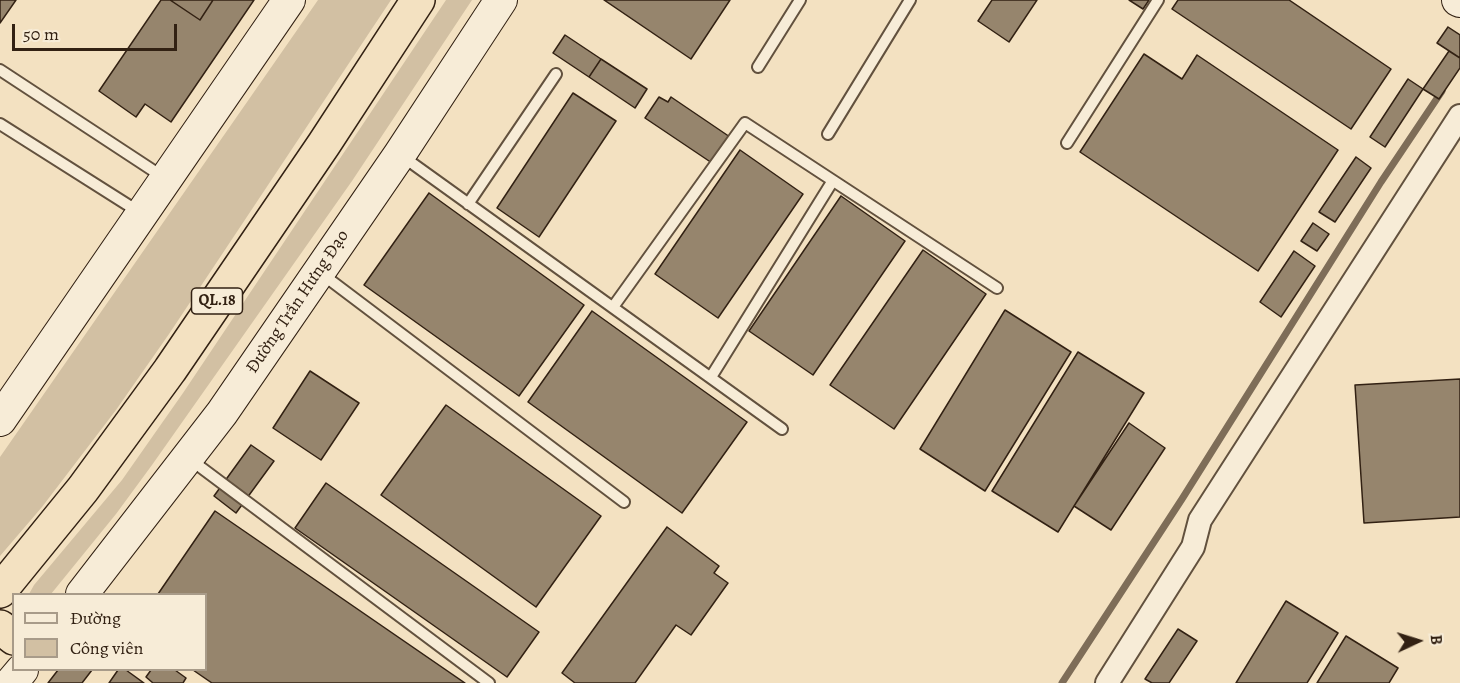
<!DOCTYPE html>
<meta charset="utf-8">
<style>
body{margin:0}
#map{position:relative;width:1460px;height:683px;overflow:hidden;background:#f3e1c1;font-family:Alegreya,serif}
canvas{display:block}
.legend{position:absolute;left:12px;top:593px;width:195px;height:78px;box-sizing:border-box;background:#f7ecd7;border:2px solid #a89b89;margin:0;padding:8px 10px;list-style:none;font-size:18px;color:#322113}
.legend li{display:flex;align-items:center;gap:12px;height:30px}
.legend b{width:30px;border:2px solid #a89b89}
.north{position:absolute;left:1388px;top:611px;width:60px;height:60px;-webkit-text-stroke:4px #f7ecd7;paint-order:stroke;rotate:86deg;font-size:16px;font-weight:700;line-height:24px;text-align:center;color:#322113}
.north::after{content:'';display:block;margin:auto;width:21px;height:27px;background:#322113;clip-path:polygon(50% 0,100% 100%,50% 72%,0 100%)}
.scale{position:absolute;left:12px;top:24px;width:165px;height:27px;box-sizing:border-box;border:3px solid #322113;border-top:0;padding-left:8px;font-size:18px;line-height:21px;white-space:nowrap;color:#322113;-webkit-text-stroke:4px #f7ecd7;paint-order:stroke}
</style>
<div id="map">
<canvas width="1460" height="683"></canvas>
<ul class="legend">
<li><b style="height:8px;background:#f7ecd7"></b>Đường</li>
<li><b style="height:16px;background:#d2c0a3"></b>Công viên</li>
</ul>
<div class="north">B</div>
<div class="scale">50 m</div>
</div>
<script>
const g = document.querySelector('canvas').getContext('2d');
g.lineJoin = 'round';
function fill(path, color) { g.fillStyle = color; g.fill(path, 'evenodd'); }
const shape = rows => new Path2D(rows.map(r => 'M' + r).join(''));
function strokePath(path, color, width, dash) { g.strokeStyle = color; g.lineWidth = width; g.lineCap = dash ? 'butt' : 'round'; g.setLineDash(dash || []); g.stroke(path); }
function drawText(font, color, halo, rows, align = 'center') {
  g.font = font + ' Alegreya,serif'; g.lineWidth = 6; g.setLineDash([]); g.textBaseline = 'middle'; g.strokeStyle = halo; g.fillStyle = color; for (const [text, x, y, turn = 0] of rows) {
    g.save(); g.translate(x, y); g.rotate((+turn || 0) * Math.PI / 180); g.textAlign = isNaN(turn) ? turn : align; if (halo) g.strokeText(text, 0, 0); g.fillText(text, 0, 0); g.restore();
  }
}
fill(shape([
 [318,0,391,0,169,334,116,410,42,507,0,556,0,457],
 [446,0,472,0,352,181,152,465,116,514,51,594,29,594,34,585,122,480,183,393]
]), '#d2c0a3');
strokePath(shape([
 [1062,683,1182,499,1381,182,1442,91]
]), '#7e6d58', 7);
const building = shape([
 [0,0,16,0,0,23,0,0],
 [161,0,170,0,200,20,213,0,254,0,171,122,145,104,136,117,99,91,161,0],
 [170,0,213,0,200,20,170,0],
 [604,0,730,0,691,59,604,0],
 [992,0,1037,0,1009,42,978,21,992,0],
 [1129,0,1149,0,1143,9,1129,0],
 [1178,0,1289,0,1391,69,1351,129,1172,9,1178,0],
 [1448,27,1460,35,1460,58,1437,43,1448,27],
 [565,35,601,59,589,77,553,53,565,35],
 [1449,51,1460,58,1460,68,1439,99,1423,89,1449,51],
 [1144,54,1182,79,1197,55,1338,150,1258,271,1080,152,1144,54],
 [601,59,647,89,635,108,589,77,601,59],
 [1408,79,1423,89,1385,147,1370,137,1408,79],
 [573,93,616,121,539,237,497,208,573,93],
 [659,97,668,102,671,97,730,137,712,163,645,118,659,97],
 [740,150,803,194,718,318,655,274,740,150],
 [1356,157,1371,168,1335,222,1319,212,1356,157],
 [429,193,584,305,519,396,364,285,429,193],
 [841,196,905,241,813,375,749,331,841,196],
 [1313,223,1329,234,1317,251,1301,241,1313,223],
 [923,250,986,294,894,429,830,385,923,250],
 [1294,251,1315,266,1281,317,1260,302,1294,251],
 [1005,310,1071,352,985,491,920,449,1005,310],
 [592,311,747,422,682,513,528,402,592,311],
 [1078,352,1144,393,1058,532,992,491,1078,352],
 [310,371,359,403,321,460,273,428,310,371],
 [1460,379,1460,517,1364,523,1355,385,1460,379],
 [446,405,601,516,536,607,381,495,446,405],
 [1129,423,1165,448,1111,530,1074,506,1129,423],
 [251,445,274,461,236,513,214,496,251,445],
 [326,483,539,632,507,677,295,528,326,483],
 [215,511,465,683,212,683,193,670,206,670,206,594,158,594,215,511],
 [667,527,719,566,714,573,728,583,691,635,676,625,635,683,575,683,562,673,667,527],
 [1286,601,1338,633,1307,683,1236,683,1286,601],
 [1178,629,1197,641,1169,683,1152,683,1145,679,1178,629],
 [1346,636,1398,668,1389,683,1317,683,1346,636],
 [58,670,92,670,82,683,48,683,58,670],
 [118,670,126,670,144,683,109,683,118,670],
 [151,670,175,670,186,678,183,683,153,683,146,677,151,670]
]);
fill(building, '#96856d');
strokePath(building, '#322113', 1.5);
const lane = shape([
 [758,67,800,0],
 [0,70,163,177],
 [0,124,139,212],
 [828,134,910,0],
 [1067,143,1158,0],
 [402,156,782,429],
 [468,204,556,74],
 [322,274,624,502],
 [613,307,745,123,997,288],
 [711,377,832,182],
 [191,460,489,683]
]);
const street = shape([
 [1107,683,1193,547,1200,520,1460,116]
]);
const secondary = shape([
 [1458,0,1460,1],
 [0,420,289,0],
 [82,594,222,413,400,154,501,0],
 [11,683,22,670]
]);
const highway = shape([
 [0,591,83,489,170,370,324,144,418,0],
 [0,627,14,638]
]);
strokePath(lane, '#62513e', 14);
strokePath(street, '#62513e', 26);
strokePath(secondary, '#322113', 34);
strokePath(highway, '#322113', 36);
strokePath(lane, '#f7ecd7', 10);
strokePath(street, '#f7ecd7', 22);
strokePath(secondary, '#f7ecd7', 32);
strokePath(highway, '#f3e1c1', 33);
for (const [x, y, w] of [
 [217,301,51]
]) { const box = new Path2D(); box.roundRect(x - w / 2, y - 13, w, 26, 4.5); g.fillStyle = '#f7ecd7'; g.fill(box); strokePath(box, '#322113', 1.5); }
drawText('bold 16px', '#322113', null, [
 ["QL.18",217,301]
]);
drawText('18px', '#322113', '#f7ecd7', [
 ["Đường Trần Hưng Đạo",298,302,-56]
]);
</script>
